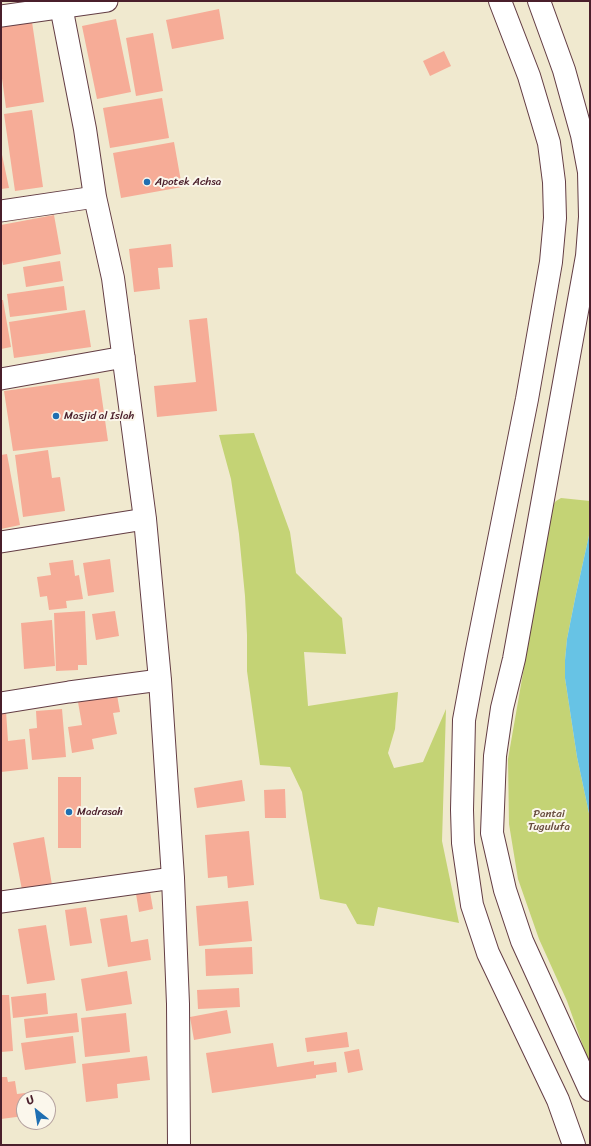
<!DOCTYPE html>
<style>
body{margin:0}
#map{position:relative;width:591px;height:1146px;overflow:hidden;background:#f0e9cf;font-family:Sriracha,sans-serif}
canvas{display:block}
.frame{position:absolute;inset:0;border:2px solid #4a1f2b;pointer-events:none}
.north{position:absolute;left:16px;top:1090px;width:40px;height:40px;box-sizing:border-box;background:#fbf7ec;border:1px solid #b4a19f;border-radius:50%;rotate:330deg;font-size:11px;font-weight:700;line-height:16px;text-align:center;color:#4a1f2b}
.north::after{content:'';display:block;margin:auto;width:14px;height:18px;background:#1f6fb2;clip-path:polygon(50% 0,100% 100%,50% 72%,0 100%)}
</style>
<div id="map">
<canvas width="591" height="1146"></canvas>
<div class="frame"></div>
<div class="north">U</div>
</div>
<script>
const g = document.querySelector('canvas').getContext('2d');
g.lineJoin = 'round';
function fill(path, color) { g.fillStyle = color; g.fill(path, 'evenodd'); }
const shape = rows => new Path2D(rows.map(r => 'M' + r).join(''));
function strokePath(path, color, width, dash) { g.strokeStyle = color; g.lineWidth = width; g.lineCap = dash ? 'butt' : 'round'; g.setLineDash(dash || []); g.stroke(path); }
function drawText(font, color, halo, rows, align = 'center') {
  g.font = font + ' Sriracha,sans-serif'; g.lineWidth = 4; g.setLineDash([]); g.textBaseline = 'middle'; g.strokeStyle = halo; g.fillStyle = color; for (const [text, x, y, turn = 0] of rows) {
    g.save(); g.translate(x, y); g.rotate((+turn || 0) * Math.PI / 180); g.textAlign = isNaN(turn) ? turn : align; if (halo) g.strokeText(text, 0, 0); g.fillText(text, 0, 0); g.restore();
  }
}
fill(shape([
 [254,433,290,532,296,573,342,618,346,654,304,652,308,706,398,692,395,729,388,753,394,768,423,762,446,709,442,841,459,923,378,907,374,926,357,924,346,904,320,899,302,792,290,767,260,765,247,671,247,635,245,596,239,534,231,479,219,435],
 [561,498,590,501,590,531,576,594,567,639,565,660,565,678,577,757,590,818,590,1066,567,1001,539,939,518,879,509,824,508,759,538,587,548,514,551,507,556,501]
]), '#c4d375');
fill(shape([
 [590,531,590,818,577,757,565,678,565,660,567,639,576,594]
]), '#67c3e5');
fill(shape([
 [219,9,224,39,172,49,166,20],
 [116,19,131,92,97,99,82,26],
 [32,22,44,102,6,108,1,71,1,26],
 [153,33,163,91,136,96,126,38],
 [444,51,451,66,430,76,423,61],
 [162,98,169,138,110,148,103,108],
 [32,110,43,187,15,191,4,114],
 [174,142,182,187,121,198,113,153],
 [1,150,9,188,1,189],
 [54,215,61,254,3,265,1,255,1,225],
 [171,244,173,267,158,268,160,289,134,292,129,249],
 [60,261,63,281,26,287,23,267],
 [64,286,67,310,10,317,7,294],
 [1,300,3,300,11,347,1,349],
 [85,310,91,347,14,358,9,322],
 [207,318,217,411,157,417,154,386,196,382,189,320],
 [99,378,108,441,13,451,4,391],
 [48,450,52,478,60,477,65,511,23,517,15,455],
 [7,454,20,525,1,529,1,455],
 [110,559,114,592,88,596,83,563],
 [73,560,75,576,79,575,83,599,66,601,67,608,49,610,47,596,40,597,37,577,51,575,49,563],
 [85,611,87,665,78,665,78,670,56,671,54,613],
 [115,611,119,636,96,640,92,614],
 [52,620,55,666,24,669,21,623],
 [117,695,120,712,113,713,117,734,92,739,94,749,72,753,68,727,82,725,78,702],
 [62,709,66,757,32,760,29,729,37,728,36,711],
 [6,711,8,741,25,739,28,769,1,772,1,712],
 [58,777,81,777,81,848,58,848],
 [242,780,245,801,197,808,194,788],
 [285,789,286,818,265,818,264,790],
 [249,831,254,885,228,888,227,876,208,878,205,835],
 [44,837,52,885,22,890,13,843],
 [150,892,153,909,139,912,136,894],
 [248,901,252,941,199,946,196,906],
 [86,907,92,943,70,946,65,910],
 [127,915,131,942,148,939,151,960,108,967,100,919],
 [46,925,55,980,27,984,18,929],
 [252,947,253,974,206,976,205,949],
 [127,971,132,1004,86,1011,81,979],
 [239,988,240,1007,198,1009,197,990],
 [46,993,48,1014,13,1018,11,997],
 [1,995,9,995,13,1051,1,1052],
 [227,1010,231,1033,194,1040,190,1017],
 [77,1013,79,1032,26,1038,24,1019],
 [126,1013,130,1052,85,1057,81,1018],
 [347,1032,349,1047,307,1052,305,1038],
 [73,1036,76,1063,25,1070,21,1043],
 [273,1043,277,1067,314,1061,314,1065,336,1062,337,1072,316,1075,316,1078,212,1093,206,1053],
 [359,1049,363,1070,348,1073,344,1052],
 [147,1056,150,1080,117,1084,118,1098,86,1102,82,1064],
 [1,1077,7,1077,8,1082,15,1081,17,1094,25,1093,24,1116,1,1119]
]), '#f6ac97');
const street = shape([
 [1,16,107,1],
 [1,211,95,197],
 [1,379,124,357],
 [1,542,145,519],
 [1,703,69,692,160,680],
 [1,902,173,878]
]);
const secondary = shape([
 [60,1,85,129,95,197,113,278,145,519,160,680,173,878,178,1004,179,1145],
 [500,1,529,76,549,143,554,182,555,218,551,262,527,399,476,655,464,720,462,810,463,843,472,905,488,953,558,1100,574,1145],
 [539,1,564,70,582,135,589,172,590,217,587,256,514,659,502,708,495,756,492,833,505,890,522,941,590,1090]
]);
strokePath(street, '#633d44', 23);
strokePath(secondary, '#633d44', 24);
strokePath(street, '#fff', 21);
strokePath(secondary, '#fff', 22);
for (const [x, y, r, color] of [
 [147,182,4,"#1f6fb2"],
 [56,416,4,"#1f6fb2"],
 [69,812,4,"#1f6fb2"]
]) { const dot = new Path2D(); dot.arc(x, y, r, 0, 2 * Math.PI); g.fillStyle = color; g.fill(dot); strokePath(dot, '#fbf7ec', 1.5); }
drawText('11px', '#4a1f2b', '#fbf7ec', [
 ["Apotek Achsa",155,182],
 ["Masjid al Islah",64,416],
 ["Madrasah",77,812]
], 'left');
drawText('11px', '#684c3e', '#fbf7ec', [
 ["Pantai",549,814],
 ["Tugulufa",549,827]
]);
</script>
